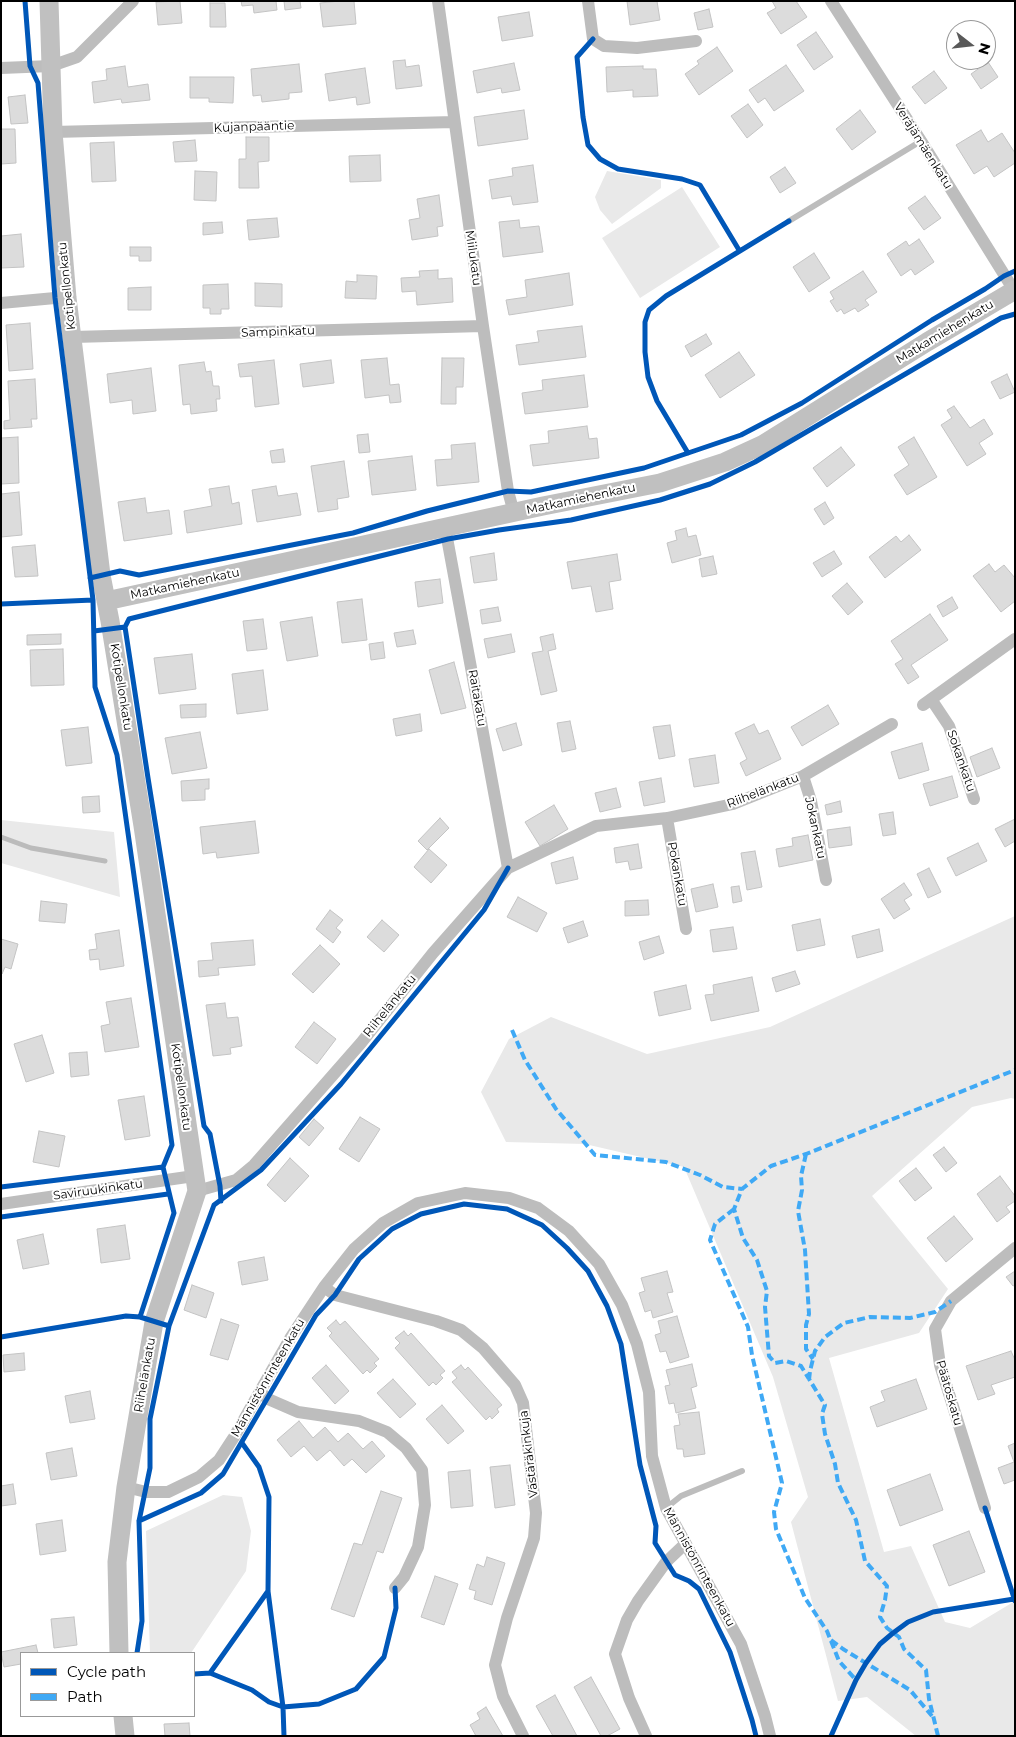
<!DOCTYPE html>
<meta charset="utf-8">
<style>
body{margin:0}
#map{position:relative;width:1016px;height:1737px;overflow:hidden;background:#fff;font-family:Montserrat,sans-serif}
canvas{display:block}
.frame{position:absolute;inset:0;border:2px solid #000;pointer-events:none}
.legend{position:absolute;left:20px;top:1652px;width:175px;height:65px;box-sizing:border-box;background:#fff;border:1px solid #999;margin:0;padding:6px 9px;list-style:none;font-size:15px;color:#000}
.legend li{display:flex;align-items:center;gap:10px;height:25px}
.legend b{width:25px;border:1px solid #999}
.north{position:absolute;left:946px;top:20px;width:50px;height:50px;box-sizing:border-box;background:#fff;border:1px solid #999;border-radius:50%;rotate:106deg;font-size:14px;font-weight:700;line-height:20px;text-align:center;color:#000}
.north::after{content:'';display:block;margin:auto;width:18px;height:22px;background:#595959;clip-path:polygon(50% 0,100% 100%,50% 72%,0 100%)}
</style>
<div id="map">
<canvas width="1016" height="1737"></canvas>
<div class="frame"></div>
<ul class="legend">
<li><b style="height:6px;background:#0057b8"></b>Cycle path</li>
<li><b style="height:6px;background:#3fa9f5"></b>Path</li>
</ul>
<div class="north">N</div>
</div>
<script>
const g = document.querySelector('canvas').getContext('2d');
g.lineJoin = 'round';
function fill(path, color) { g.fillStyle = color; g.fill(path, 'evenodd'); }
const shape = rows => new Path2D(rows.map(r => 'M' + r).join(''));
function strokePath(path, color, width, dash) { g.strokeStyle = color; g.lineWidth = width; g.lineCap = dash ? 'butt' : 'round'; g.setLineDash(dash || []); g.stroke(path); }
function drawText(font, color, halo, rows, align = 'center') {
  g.font = font + ' Montserrat,sans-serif'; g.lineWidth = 4; g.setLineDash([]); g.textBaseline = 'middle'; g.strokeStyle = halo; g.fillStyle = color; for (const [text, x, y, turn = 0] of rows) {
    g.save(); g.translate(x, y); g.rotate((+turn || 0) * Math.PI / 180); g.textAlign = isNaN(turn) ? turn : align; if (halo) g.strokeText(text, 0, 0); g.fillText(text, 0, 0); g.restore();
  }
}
fill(shape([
 [607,171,661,180,661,188,612,224,600,210,595,197],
 [682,187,720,247,640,298,602,238],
 [1,820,114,832,120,897,1,863],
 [1015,916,1015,1099,1011,1098,972,1107,872,1196,948,1289,919,1333,829,1358,884,1552,911,1546,945,1622,970,1628,1015,1601,1015,1736,916,1736,867,1697,838,1701,791,1522,808,1497,773,1377,684,1167,585,1144,506,1142,481,1092,509,1039,551,1017,647,1054,770,1027],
 [223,1495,242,1497,251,1531,246,1571,191,1653,150,1653,146,1531]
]), '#e9e9e9');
strokePath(shape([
 [1,837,31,848,105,861]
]), '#bbb', 5);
const building = shape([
 [180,1,182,23,158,25,156,2,180,1],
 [241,1,276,1,277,10,254,13,253,5,242,6,241,1],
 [284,1,300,1,301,8,285,10,284,1],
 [340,1,354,1,356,24,323,27,320,3,340,1],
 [627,1,657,1,660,20,630,25,627,1],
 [772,1,796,1,807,17,781,34,767,13,776,8,772,1],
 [210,3,225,3,226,27,210,27,210,3],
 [709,9,713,27,698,30,694,13,709,9],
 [529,12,533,36,502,41,498,17,529,12],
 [974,24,978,30,964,30,974,24],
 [816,32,833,57,814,70,797,45,816,32],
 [956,35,956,54,948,39,956,35],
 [717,47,733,71,699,95,685,74,699,64,697,61,717,47],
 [405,60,406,67,419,65,422,86,396,89,393,61,405,60],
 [988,62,998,77,981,89,971,74,988,62],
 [514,63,520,90,502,93,501,88,477,93,473,71,514,63],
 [299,64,302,92,289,93,289,99,262,102,261,95,253,96,251,69,299,64],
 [786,65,804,91,774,111,765,98,758,103,749,90,786,65],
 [125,66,128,87,148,84,150,100,122,103,121,99,94,103,92,82,107,80,106,69,125,66],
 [643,66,643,69,656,69,658,96,633,97,633,90,607,92,606,67,643,66],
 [365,68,370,103,357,105,356,97,329,101,325,74,365,68],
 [934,71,947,88,925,104,912,87,934,71],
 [190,77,234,77,233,103,209,102,209,98,190,98,190,77],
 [25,95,28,123,11,124,8,97,25,95],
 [748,104,763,125,747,138,731,116,748,104],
 [524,110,528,139,478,146,474,117,524,110],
 [860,110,876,132,852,150,836,129,860,110],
 [1,129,15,129,16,163,1,164,1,129],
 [981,130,988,142,1002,133,1015,153,1015,163,994,177,987,166,974,174,956,145,981,130],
 [246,137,269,137,269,161,258,162,259,188,239,188,239,159,246,159,246,137],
 [195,140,197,161,175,162,173,142,195,140],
 [114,142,116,181,92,182,90,143,114,142],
 [380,155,381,181,350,182,349,156,380,155],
 [533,165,538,202,513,205,511,196,492,199,489,180,513,176,512,168,533,165],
 [785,167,796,183,780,193,770,177,785,167],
 [195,171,217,172,216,201,194,200,195,171],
 [439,195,443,226,437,227,438,236,412,240,409,220,420,218,417,199,439,195],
 [925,196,941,218,924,230,908,208,925,196],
 [277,218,279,237,249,240,247,220,277,218],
 [519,220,520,228,539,226,543,252,503,257,499,222,519,220],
 [222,222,223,233,203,235,203,223,222,222],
 [21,234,24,267,1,268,1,236,21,234],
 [919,239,934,262,915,275,911,269,901,276,887,254,906,241,909,246,919,239],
 [130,247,151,247,151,261,139,261,139,256,130,256,130,247],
 [814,253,830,278,809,292,793,267,814,253],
 [438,270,438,279,452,278,453,302,417,305,416,291,402,292,401,278,420,277,419,271,438,270],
 [863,271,877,292,865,300,869,305,858,312,855,308,844,314,841,309,837,312,830,301,834,299,830,292,863,271],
 [569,273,573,305,509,315,506,300,527,297,525,280,569,273],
 [357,275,377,276,376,299,345,298,346,281,357,282,357,275],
 [255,283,282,284,282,307,255,306,255,283],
 [228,284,229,309,221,309,221,314,210,314,210,308,203,308,203,285,228,284],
 [151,287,151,310,128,310,128,288,151,287],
 [30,323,33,369,9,371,6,325,30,323],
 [582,326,586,357,519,365,516,345,539,342,537,331,582,326],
 [706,334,712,344,691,357,685,346,706,334],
 [739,352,755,375,720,398,705,375,739,352],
 [387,358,390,385,399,384,401,402,390,403,389,395,365,398,361,360,387,358],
 [442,358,464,358,463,387,456,387,456,404,441,404,442,358],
 [274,360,279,404,255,407,252,376,240,377,238,364,274,360],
 [331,360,334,383,303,387,300,364,331,360],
 [204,362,206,372,211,371,213,386,219,386,220,399,216,399,217,411,191,414,190,404,183,405,179,365,204,362],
 [151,368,156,411,133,414,132,400,110,403,107,374,151,368],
 [1007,374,1015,392,1000,399,991,382,1007,374],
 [584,375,588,407,525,414,522,393,543,390,542,380,584,375],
 [35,379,37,419,31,419,32,427,4,429,4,421,10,420,8,381,35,379],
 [954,406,970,428,984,419,993,434,979,443,986,454,967,466,941,425,952,418,947,410,954,406],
 [587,426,589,439,597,438,599,458,533,466,530,445,549,443,548,431,587,426],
 [368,434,370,452,359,453,357,435,368,434],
 [18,437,19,483,1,484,1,438,18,437],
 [914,437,937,477,907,495,894,475,909,465,898,447,914,437],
 [475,443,479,482,437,486,435,460,452,459,451,445,475,443],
 [841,447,855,465,827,487,813,468,841,447],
 [283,449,285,462,272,463,270,451,283,449],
 [412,456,416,490,372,495,368,461,412,456],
 [344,461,349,497,337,499,338,509,318,512,311,466,344,461],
 [229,486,232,504,239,502,242,524,187,533,184,511,212,506,209,489,229,486],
 [276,486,278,496,297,493,301,515,257,522,252,490,276,486],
 [19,492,22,535,1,537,1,494,19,492],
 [145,498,147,513,169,510,172,534,124,541,118,502,145,498],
 [825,502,834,518,824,525,814,509,825,502],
 [686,528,688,537,696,535,701,555,672,563,667,543,677,540,675,531,686,528],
 [909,535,921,550,885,578,869,557,896,536,901,542,909,535],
 [35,545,38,576,15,577,12,547,35,545],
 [834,551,842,564,822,577,813,563,834,551],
 [494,553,497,580,474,583,470,557,494,553],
 [617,554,621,580,609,582,613,609,596,612,591,586,572,589,567,562,617,554],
 [713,556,717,574,702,577,699,559,713,556],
 [989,564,995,572,1004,565,1015,578,1015,601,1001,612,973,576,989,564],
 [440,579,443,603,418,607,415,582,440,579],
 [847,583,863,602,848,615,832,596,847,583],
 [952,597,958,608,943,617,937,606,952,597],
 [362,599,367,640,342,643,337,602,362,599],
 [498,607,501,621,482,624,480,610,498,607],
 [930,614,948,640,911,665,919,677,908,684,895,664,903,659,891,641,930,614],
 [312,617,318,656,287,661,280,622,312,617],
 [263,619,267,649,247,651,243,621,263,619],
 [413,630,416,644,397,647,394,633,413,630],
 [61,634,61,644,27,645,27,635,61,634],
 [511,634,515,652,488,658,484,639,511,634],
 [553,634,556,649,548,651,557,691,541,695,532,653,543,651,540,637,553,634],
 [383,642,385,658,371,660,369,644,383,642],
 [63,649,64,685,31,686,30,650,63,649],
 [192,654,196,689,159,694,154,658,192,654],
 [454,662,466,708,441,714,429,670,454,662],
 [263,670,268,710,237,714,232,674,263,670],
 [206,704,206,717,181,718,180,705,206,704],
 [828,705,839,724,802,746,791,727,828,705],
 [420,714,422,731,396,736,393,719,420,714],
 [570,721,576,749,562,752,557,723,570,721],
 [516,723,522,745,503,751,496,729,516,723],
 [754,724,759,734,768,730,781,759,746,776,740,763,747,759,735,733,754,724],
 [670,725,675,756,659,759,653,727,670,725],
 [88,727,92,763,66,766,61,730,88,727],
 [200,732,207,768,172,774,165,738,200,732],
 [922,743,929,770,899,779,891,752,922,743],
 [992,748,1000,768,977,777,970,757,992,748],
 [715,755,719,783,694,787,689,759,715,755],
 [952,776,958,797,930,806,923,784,952,776],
 [661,778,665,802,644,806,639,782,661,778],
 [209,779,209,789,205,789,205,800,182,801,181,781,209,779],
 [616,788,621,807,600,812,595,793,616,788],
 [99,796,100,812,83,813,82,797,99,796],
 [840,801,842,812,827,815,825,805,840,801],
 [554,805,568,829,540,846,525,822,554,805],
 [893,812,896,834,883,836,879,814,893,812],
 [440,818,449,828,427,850,418,841,440,818],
 [1015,819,1015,841,1005,847,995,829,1015,819],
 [255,821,259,853,217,858,216,852,203,854,200,827,255,821],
 [850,827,852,845,829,848,827,830,850,827],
 [808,835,813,860,779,867,776,849,793,846,792,838,808,835],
 [978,843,987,861,956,876,947,858,978,843],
 [638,844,642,868,630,870,628,861,616,863,614,848,638,844],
 [429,849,447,865,431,883,414,867,429,849],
 [755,851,762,887,747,890,741,853,755,851],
 [573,857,578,879,556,884,551,863,573,857],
 [929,868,941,892,928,898,917,874,929,868],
 [904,883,912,895,904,900,910,909,894,919,881,899,904,883],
 [713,884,718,907,696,912,691,889,713,884],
 [739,886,742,901,733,903,731,887,739,886],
 [518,897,547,913,537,932,507,917,518,897],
 [648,900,649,915,625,916,625,901,648,900],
 [41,901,67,904,65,923,39,921,41,901],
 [330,910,343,920,336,928,341,932,333,943,316,929,330,910],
 [820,919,825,945,797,951,792,925,820,919],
 [382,920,399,935,384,952,367,937,382,920],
 [583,921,588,936,568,943,563,928,583,921],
 [733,927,737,949,713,952,710,930,733,927],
 [879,929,883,951,857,958,852,936,879,929],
 [119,930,124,966,100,970,99,959,90,960,89,950,97,949,95,934,119,930],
 [659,936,664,953,644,960,639,942,659,936],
 [1,939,18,944,11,969,5,967,2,974,1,939],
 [253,940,255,965,218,968,219,975,199,977,198,961,213,960,211,943,253,940],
 [320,945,340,964,313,993,292,974,320,945],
 [795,971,800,984,776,992,772,978,795,971],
 [752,977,759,1011,711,1021,705,995,714,994,713,985,752,977],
 [686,985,691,1009,659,1016,654,992,686,985],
 [131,998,139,1047,105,1052,101,1026,110,1024,106,1002,131,998],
 [225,1003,227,1018,238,1017,242,1046,230,1048,231,1054,213,1056,206,1005,225,1003],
 [314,1022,336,1039,317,1064,295,1047,314,1022],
 [42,1035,54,1073,26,1082,14,1044,42,1035],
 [87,1052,89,1075,71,1077,69,1053,87,1052],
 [144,1096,150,1136,125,1140,118,1100,144,1096],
 [360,1117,380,1129,359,1162,339,1149,360,1117],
 [314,1119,324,1128,309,1146,299,1137,314,1119],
 [39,1131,65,1136,59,1167,33,1162,39,1131],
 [944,1147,957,1163,946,1172,933,1155,944,1147],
 [290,1158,309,1176,285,1202,267,1185,290,1158],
 [916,1168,932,1188,915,1201,899,1181,916,1168],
 [1000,1176,1015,1196,1015,1201,1006,1207,1010,1212,997,1222,977,1194,1000,1176],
 [954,1216,973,1239,946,1262,927,1238,954,1216],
 [125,1225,130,1259,101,1263,97,1229,125,1225],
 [43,1234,49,1264,23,1269,17,1240,43,1234],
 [264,1257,268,1280,242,1285,238,1262,264,1257],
 [667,1271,673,1292,667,1293,673,1312,653,1318,651,1310,645,1312,639,1293,645,1291,641,1278,667,1271],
 [1015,1271,1015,1285,1013,1286,1006,1277,1015,1271],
 [192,1285,214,1293,206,1318,184,1310,192,1285],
 [677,1316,689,1357,670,1363,666,1351,660,1352,655,1335,661,1333,658,1321,677,1316],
 [221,1319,239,1325,228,1360,210,1355,221,1319],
 [336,1320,340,1325,345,1321,379,1359,374,1363,377,1366,370,1373,367,1370,363,1374,329,1336,332,1333,327,1328,336,1320],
 [404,1331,408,1336,411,1333,445,1371,440,1375,443,1378,436,1385,433,1382,429,1386,395,1348,400,1343,395,1338,404,1331],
 [1011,1351,1015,1360,1015,1377,991,1385,995,1394,978,1400,966,1366,1011,1351],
 [24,1353,25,1370,4,1372,3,1355,24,1353],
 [692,1364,697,1386,691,1388,696,1408,676,1413,674,1403,669,1404,665,1386,670,1385,666,1370,692,1364],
 [326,1365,349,1391,335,1404,312,1378,326,1365],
 [461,1365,465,1370,468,1367,502,1405,497,1409,499,1412,492,1419,490,1416,486,1420,452,1382,457,1378,452,1372,461,1365],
 [393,1379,416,1404,400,1418,377,1393,393,1379],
 [916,1379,927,1409,877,1427,870,1407,885,1401,881,1391,916,1379],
 [90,1391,95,1419,70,1423,65,1396,90,1391],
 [442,1405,464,1431,448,1444,426,1419,442,1405],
 [699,1412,705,1454,684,1457,683,1449,677,1449,674,1426,680,1425,678,1414,699,1412],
 [299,1421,313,1438,325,1427,338,1442,348,1433,363,1449,372,1441,385,1456,366,1473,352,1459,344,1466,330,1450,317,1461,304,1446,291,1457,277,1440,299,1421],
 [1015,1443,1015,1480,1004,1484,998,1468,1014,1462,1008,1446,1015,1443],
 [72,1448,77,1476,51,1480,46,1453,72,1448],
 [510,1465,515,1505,495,1508,490,1467,510,1465],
 [470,1470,473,1506,451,1508,448,1472,470,1470],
 [930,1474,943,1510,900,1526,887,1490,930,1474],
 [13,1484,16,1504,1,1506,1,1486,13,1484],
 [381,1491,402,1498,383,1553,377,1551,354,1617,331,1609,354,1543,362,1545,381,1491],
 [62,1520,66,1551,40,1555,36,1524,62,1520],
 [969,1531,985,1572,949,1586,933,1545,969,1531],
 [487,1557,505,1563,492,1605,474,1599,476,1591,469,1589,477,1564,484,1567,487,1557],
 [435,1576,458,1584,444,1625,421,1617,435,1576],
 [74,1617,77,1645,54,1648,51,1619,74,1617],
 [36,1645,38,1653,21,1653,21,1664,4,1667,1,1652,36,1645],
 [591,1677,620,1729,607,1736,601,1736,574,1687,591,1677],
 [555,1695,577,1736,553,1736,536,1706,555,1695],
 [486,1707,503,1736,476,1736,470,1725,480,1719,477,1713,486,1707],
 [189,1723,190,1736,165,1736,164,1724,189,1723]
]);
fill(building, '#dcdcdc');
strokePath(building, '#c4c4c4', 1);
strokePath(shape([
 [789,221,921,141],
 [666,1508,681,1496,742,1471]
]), '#bdbdbd', 6);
strokePath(shape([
 [438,1,483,326,508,491,514,513],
 [588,1,593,39,604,46,637,48,696,41],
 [831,1,921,141,1015,292],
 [1,68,51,66,77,57,133,1],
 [53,132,454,122],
 [1,303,55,298,67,298],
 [73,337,483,326],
 [445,527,508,868],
 [931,699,949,726,974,799],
 [923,705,1015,639],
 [803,776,811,801,826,880],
 [667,818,686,929],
 [197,1191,236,1180,254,1165,361,1043,433,953,508,868,596,826,667,818,733,804,803,776,892,724],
 [1,1204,194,1176],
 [324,1287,335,1295,436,1321,461,1330,483,1348,515,1385,523,1403,536,1513,534,1538,507,1618,495,1665,503,1696,523,1736],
 [260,1392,268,1399,298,1412,359,1421,387,1432,406,1448,422,1470,425,1505,418,1547,404,1577,395,1588],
 [126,1487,146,1492,168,1492,199,1477,219,1460,234,1437,291,1337,324,1287,354,1249,383,1223,418,1203,465,1193,509,1198,538,1208,569,1231,599,1264,622,1305,637,1344,649,1392,652,1456,666,1508,741,1644,765,1716,770,1736],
 [985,1508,940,1365,935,1329,951,1301,1015,1248],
 [646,1736,629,1698,615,1654,627,1620,638,1601,666,1562,685,1544]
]), '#bdbdbd', 12);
strokePath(shape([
 [49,1,53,132,67,298,101,575,110,621,143,826,197,1191,154,1322,126,1487,117,1562,119,1653],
 [106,601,543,506,660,483,725,462,762,445,927,342,1015,290],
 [123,1716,125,1736]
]), '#c0c0c0', 19);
strokePath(shape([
 [512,1030,525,1060,556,1109,595,1155,666,1162,700,1175,723,1187,742,1189],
 [806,1154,801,1176,802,1190,798,1211,805,1250,809,1314,806,1325,806,1349,813,1359],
 [734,1209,715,1224,710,1240,748,1327,752,1355,782,1483,774,1512,776,1529,805,1598,827,1631,839,1661,856,1680],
 [809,1380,810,1371,815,1351,825,1337,844,1323,870,1317,910,1318,935,1312,951,1301],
 [831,1640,843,1649,910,1690,932,1716],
 [938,1736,929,1699,926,1670,904,1649,899,1637,887,1628,880,1617,885,1600,887,1586,865,1561,856,1520,838,1483,835,1464,825,1434,822,1414,825,1405,801,1366,786,1361,775,1363,769,1356,765,1307,767,1291,757,1260,743,1238,734,1209,742,1189,771,1166,806,1154,1015,1070]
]), '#3fa9f5', 4, [8, 4]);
strokePath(shape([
 [593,39,577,57,583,117,588,145,600,159,618,169,682,179,700,185,739,250],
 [688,453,657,401,648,377,645,352,645,322,649,310,666,296,789,221],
 [90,578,120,571,139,575,353,533,427,511,508,491,531,492,644,468,741,435,802,403,932,320,985,289,1004,276,1015,271],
 [1,604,93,600],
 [125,627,148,778,204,1126,210,1134,220,1186,221,1201],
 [94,631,125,627,129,619,448,539,499,530,571,520,660,500,710,484,755,462,1001,318,1015,314],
 [1,1187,163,1167,172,1145,117,755,95,687,93,600,55,298,38,83,30,66,25,1],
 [1,1217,168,1194],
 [140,1317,174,1213,163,1167],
 [1,1337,126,1316,140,1317,169,1326],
 [242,1443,259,1467,269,1497,268,1591,283,1707,284,1736],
 [985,1508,1015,1601],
 [139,1521,201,1493,223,1474,316,1315,335,1295,359,1259,392,1229,421,1214,464,1204,507,1209,542,1225,567,1248,588,1271,607,1306,621,1344,640,1465,656,1526,655,1543,675,1575,689,1581,699,1589,730,1652,752,1720,756,1736],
 [137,1653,142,1621,139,1521,150,1468,150,1419,169,1326,214,1205,261,1170,341,1084,484,910,508,868],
 [210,1673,268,1591],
 [194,1674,210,1673,252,1690,269,1702,283,1707,319,1704,356,1689,384,1657,396,1608,395,1588],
 [831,1736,856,1680,866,1663,880,1644,893,1633,908,1622,933,1612,1014,1599]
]), '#0057b8', 5);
drawText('12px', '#000', '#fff', [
 ["Kujanpääntie",254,127,-2],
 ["Veräjämäenkatu",923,146,58],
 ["Miilukatu",473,258,82],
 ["Kotipellonkatu",67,286,-96],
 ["Sampinkatu",278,332,-2],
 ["Matkamiehenkatu",945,332,-31],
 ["Matkamiehenkatu",581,499,-12],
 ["Matkamiehenkatu",185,584,-12],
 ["Kotipellonkatu",121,687,81],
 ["Raitakatu",477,698,80],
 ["Sokankatu",961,761,71],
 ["Riihelänkatu",763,791,-21],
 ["Jokankatu",815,828,78],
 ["Pokankatu",677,874,80],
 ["Riihelänkatu",390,1006,-51],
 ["Kotipellonkatu",181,1087,82],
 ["Saviruukinkatu",98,1190,-8],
 ["Riihelänkatu",145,1375,-80],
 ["Männistönrinteenkatu",268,1378,-60],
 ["Päätöskatu",949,1393,74],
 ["Västäräkinkuja",529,1454,-97],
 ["Männistönrinteenkatu",699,1567,61]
]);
</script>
